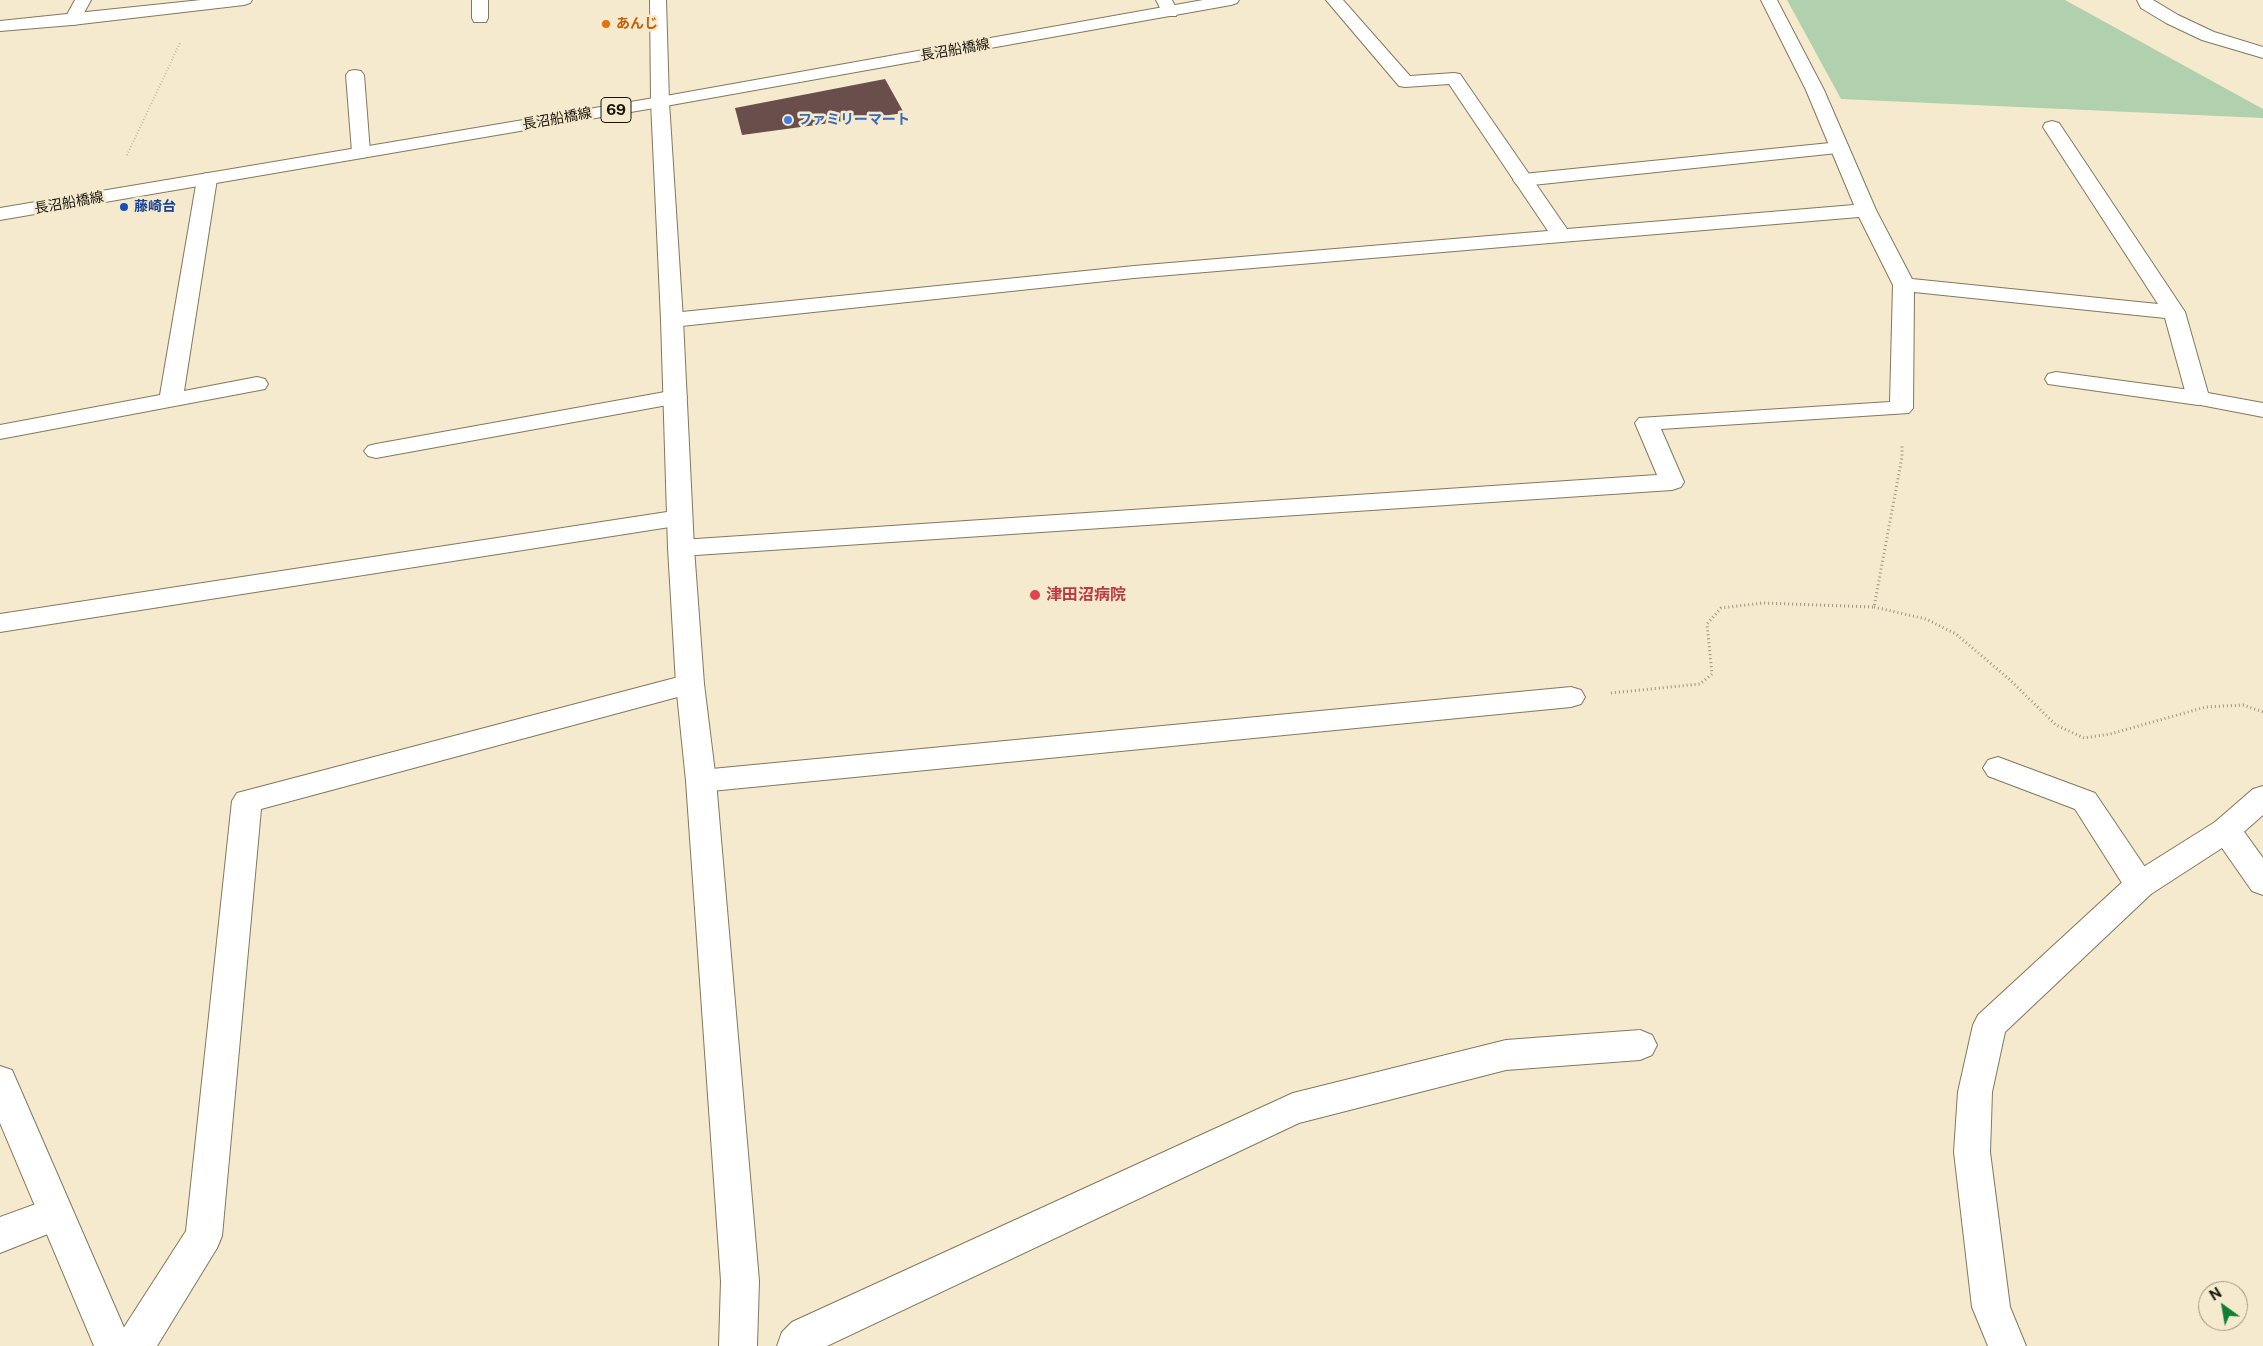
<!DOCTYPE html>
<meta charset="utf-8">
<style>
body{margin:0}
#map{position:relative;width:2263px;height:1346px;overflow:hidden;background:#f5eace;font-family:"Public Sans",sans-serif}
canvas{display:block}
.north{position:absolute;left:2198px;top:1281px;width:50px;height:50px;box-sizing:border-box;background:#f5eace;border:1px solid #9c9480;border-radius:50%;rotate:328deg;font-size:14px;font-weight:700;line-height:20px;text-align:center;color:#17140a}
.north::after{content:'';display:block;margin:auto;width:18px;height:22px;background:#107e34;clip-path:polygon(50% 0,100% 100%,50% 72%,0 100%)}
</style>
<div id="map">
<canvas width="2263" height="1346"></canvas>
<div class="north">N</div>
</div>
<script>
const g = document.querySelector('canvas').getContext('2d');
g.lineJoin = 'round';
function fill(path, color) { g.fillStyle = color; g.fill(path, 'evenodd'); }
const shape = rows => new Path2D(rows.map(r => 'M' + r).join(''));
function strokePath(path, color, width, dash) { g.strokeStyle = color; g.lineWidth = width; g.lineCap = dash ? 'butt' : 'round'; g.setLineDash(dash || []); g.stroke(path); }
function drawText(font, color, halo, rows, align = 'center') {
  g.font = font + ' "Public Sans","Noto Sans JP",sans-serif'; g.lineWidth = 5; g.setLineDash([]); g.textBaseline = 'middle'; g.strokeStyle = halo; g.fillStyle = color; for (const [text, x, y, turn = 0] of rows) {
    g.save(); g.translate(x, y); g.rotate((+turn || 0) * Math.PI / 180); g.textAlign = isNaN(turn) ? turn : align; if (halo) g.strokeText(text, 0, 0); g.fillText(text, 0, 0); g.restore();
  }
}
fill(shape([
 [1787,0,2065,0,2263,109,2263,118,1841,99]
]), '#b1d1ae');
fill(shape([
 [885,79,904,113,742,135,735,108]
]), '#6a4e4b');
const lane = shape([
 [75,0,91,0,78,24,72,25,66,24,64,20,75,0],
 [472,0,488,0,488,18,486,22,474,22,472,18,472,0],
 [355,70,361,71,364,75,370,152,368,156,361,158,354,156,352,152,346,75,349,71,355,70],
 [1840,142,1847,144,1849,148,1847,152,1523,186,1516,184,1513,180,1516,176,1523,174,1840,142],
 [207,173,214,175,217,179,184,391,257,377,265,379,268,384,265,389,0,439,0,425,160,395,197,179,200,175,207,173],
 [2056,372,2198,391,2206,393,2209,398,2206,403,2198,405,2048,384,2045,379,2048,374,2056,372],
 [676,390,684,392,687,397,684,402,376,458,368,456,364,451,368,446,376,444,676,390],
 [680,510,689,512,692,518,689,524,0,632,0,614,680,510],
 [690,674,700,677,704,684,700,691,261,809,222,1236,217,1248,157,1346,116,1346,121,1332,186,1231,232,801,237,793,690,674],
 [1571,687,1581,690,1585,697,1581,704,1571,707,701,792,691,789,686,781,691,773,701,770,1571,687],
 [1998,757,2095,793,2151,876,2155,885,2151,894,2140,898,2129,894,2075,809,1988,776,1983,768,1988,760,1998,757],
 [1640,1030,1652,1035,1657,1045,1652,1055,1640,1060,1506,1070,1299,1123,827,1346,777,1346,782,1332,792,1322,1293,1093,1506,1040,1640,1030],
 [55,1197,68,1202,73,1214,68,1226,0,1253,0,1217,55,1197]
]);
const street = shape([
 [201,0,252,0,250,3,244,5,72,25,0,31,0,21,201,0],
 [1156,0,1172,0,1178,12,1176,16,1164,16,1156,0],
 [1326,0,1343,0,1410,76,1454,73,1460,74,1567,229,1854,205,1806,90,1761,0,1777,0,1824,90,1876,210,1912,279,2158,304,2043,127,2045,123,2052,121,2059,123,2185,312,2208,393,2263,403,2263,417,2190,403,2187,398,2165,318,1914,292,1913,408,1909,413,1661,429,1684,482,1681,487,1672,490,681,556,672,554,668,548,672,542,681,540,1657,475,1635,423,1639,418,1890,402,1893,285,1859,217,1134,278,672,327,664,325,661,320,664,315,672,313,1134,266,1548,231,1449,84,1405,87,1399,86,1326,0],
 [2137,0,2153,0,2178,15,2214,32,2263,47,2263,58,2202,40,2166,23,2141,8,2137,0],
 [2226,818,2237,822,2263,858,2263,895,2252,891,2222,848,2151,894,2005,1032,1992,1092,1990,1152,2010,1307,2026,1346,1988,1346,1972,1307,1954,1152,1958,1092,1973,1025,1978,1015,2129,876,2215,822,2226,818],
 [0,1066,12,1070,132,1346,94,1346,0,1123,0,1066]
]);
const secondary = shape([
 [650,0,666,0,669,102,683,320,694,548,704,684,716,781,759,1281,757,1346,719,1346,721,1281,686,781,676,684,668,548,661,320,651,102,650,0],
 [2263,786,2263,815,2237,838,2226,842,2215,838,2211,830,2215,822,2253,789,2263,786]
]);
const primary = shape([
 [1203,0,1239,0,1237,3,1231,5,660,107,0,220,0,208,660,97,1203,0]
]);
strokePath(lane, '#82785f', 2);
strokePath(street, '#82785f', 2);
strokePath(secondary, '#82785f', 2);
strokePath(primary, '#82785f', 2);
strokePath(shape([
 [127,155,180,43]
]), '#9e9681', 2, [0.5, 2.5]);
strokePath(shape([
 [1874,607,1926,619,1956,634,2009,679,2056,725,2084,738,2110,734,2206,707,2243,705,2263,712],
 [1611,693,1700,684,1712,674,1707,624,1721,608,1763,603,1874,607,1902,457,1902,445]
]), '#9e9681', 3, [1, 3]);
fill(lane, '#fff');
fill(street, '#fff');
fill(secondary, '#fff');
fill(primary, '#fff');
for (const [x, y, r, color] of [
 [606,24,5,"#e8710a"],
 [788,120,5,"#3f7fe0"],
 [124,207,5,"#1a4fb4"],
 [1035,595,6,"#e0444e"]
]) { const dot = new Path2D(); dot.arc(x, y, r, 0, 2 * Math.PI); g.fillStyle = color; g.fill(dot); strokePath(dot, '#f5eace', 2); }
drawText('bold 14px', '#c56008', '#f5eace', [
 ["あんじ",616,24]
], 'left');
drawText('14px', '#17140a', '#f5eace', [
 ["長沼船橋線",955,50,-10],
 ["長沼船橋線",557,119,-10],
 ["長沼船橋線",69,203,-10]
]);
drawText('bold 14px', '#366cbe', '#f5eace', [
 ["ファミリーマート",798,120]
], 'left');
drawText('bold 14px', '#164399', '#f5eace', [
 ["藤崎台",134,207]
], 'left');
for (const [x, y, w] of [
 [616,110,30]
]) { const box = new Path2D(); box.roundRect(x - w / 2, y - 12.5, w, 25, 4); g.fillStyle = '#f5eace'; g.fill(box); strokePath(box, '#17140a', 1); }
drawText('bold 15px', '#17140a', null, [
 ["69",616,110]
]);
drawText('bold 16px', '#be3a42', '#f5eace', [
 ["津田沼病院",1046,595]
], 'left');
</script>
